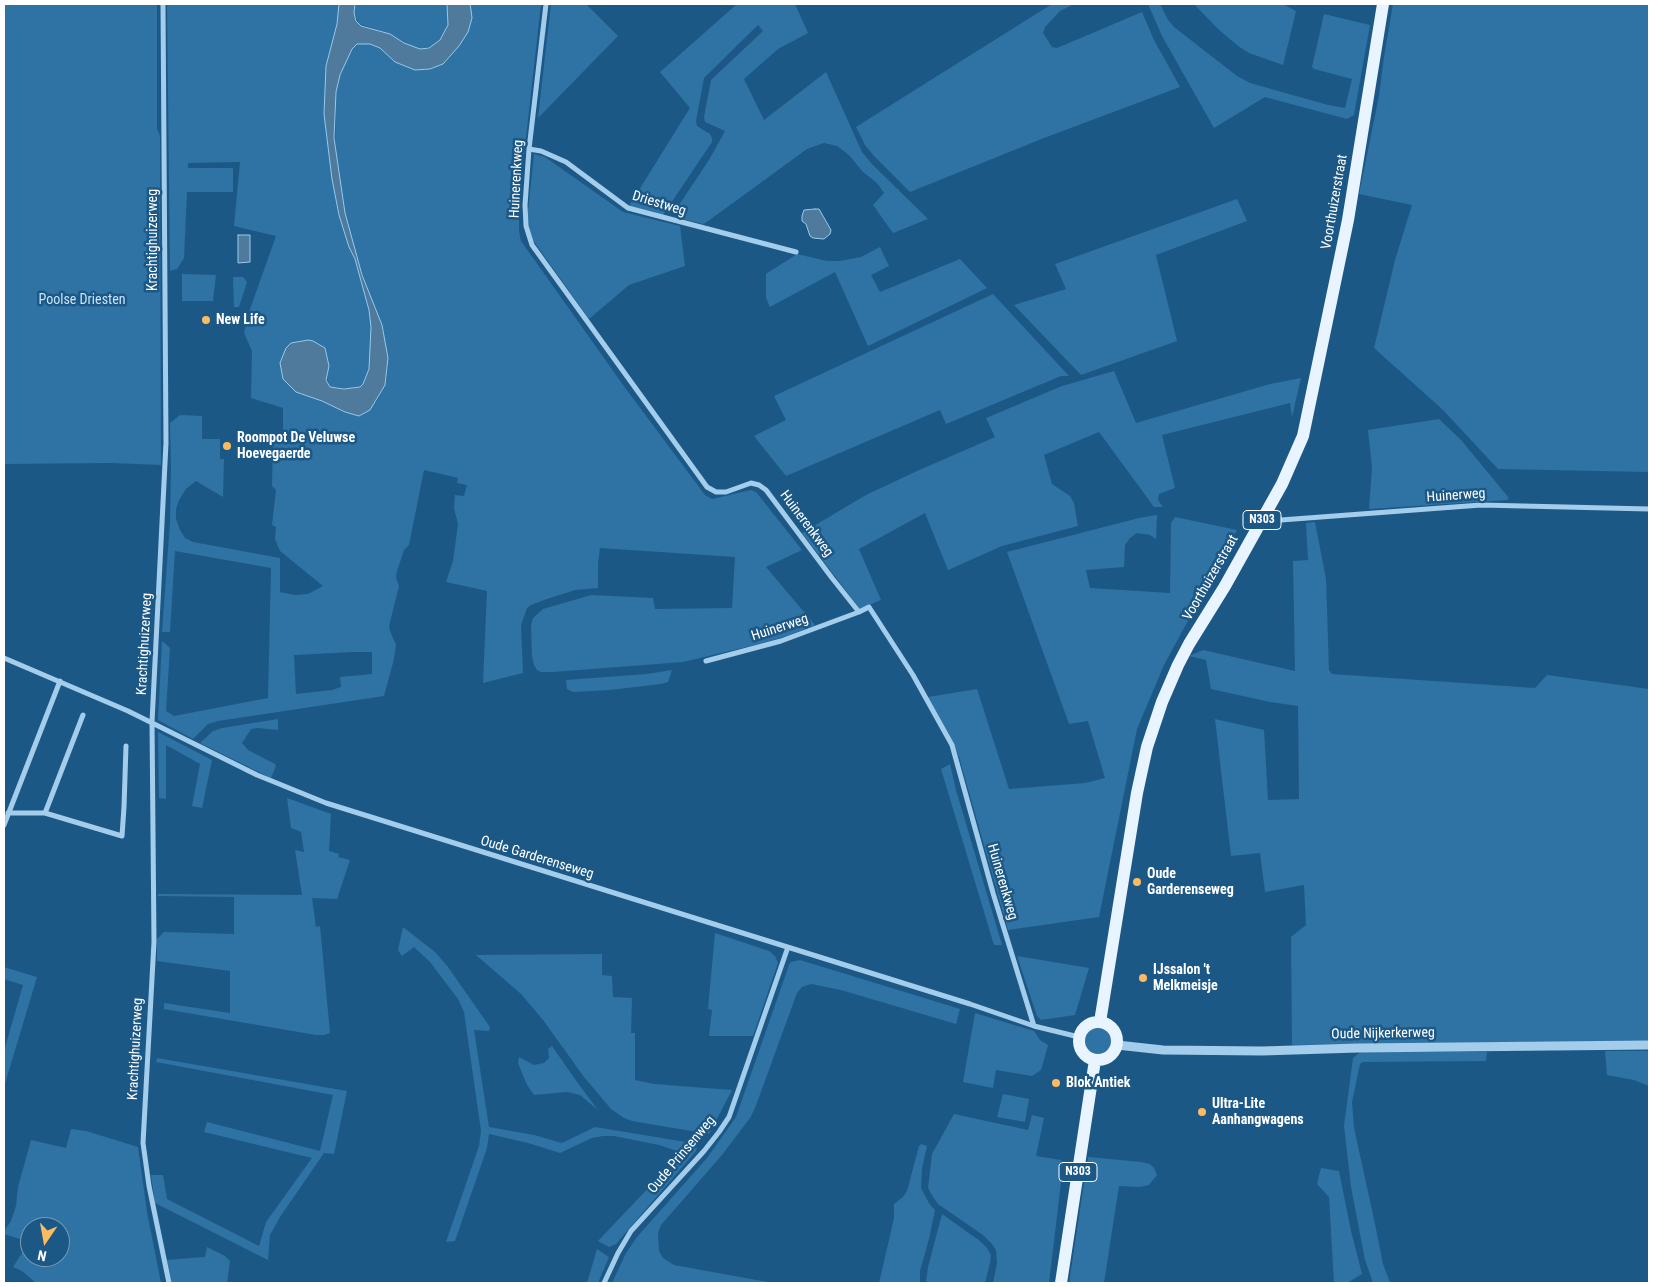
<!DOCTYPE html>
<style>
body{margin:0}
#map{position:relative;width:1653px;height:1287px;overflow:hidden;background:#1c5886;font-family:"Roboto Condensed",sans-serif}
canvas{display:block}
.frame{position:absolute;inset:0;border:5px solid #fff;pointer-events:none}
.north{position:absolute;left:20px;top:1217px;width:50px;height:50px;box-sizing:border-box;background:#1c5886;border:1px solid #779bb6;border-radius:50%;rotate:192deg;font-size:14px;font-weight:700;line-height:20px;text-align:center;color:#fff}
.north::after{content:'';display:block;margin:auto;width:18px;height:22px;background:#fcbb61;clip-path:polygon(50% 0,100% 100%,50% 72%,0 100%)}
</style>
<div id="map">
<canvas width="1653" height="1287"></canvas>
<div class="frame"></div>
<div class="north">N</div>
</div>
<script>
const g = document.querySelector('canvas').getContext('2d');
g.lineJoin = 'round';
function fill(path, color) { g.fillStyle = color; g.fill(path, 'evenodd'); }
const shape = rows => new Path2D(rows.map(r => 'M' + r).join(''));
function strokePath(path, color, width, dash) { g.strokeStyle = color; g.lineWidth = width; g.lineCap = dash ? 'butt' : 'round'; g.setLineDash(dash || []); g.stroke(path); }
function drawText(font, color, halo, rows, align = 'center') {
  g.font = font + ' "Roboto Condensed",sans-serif'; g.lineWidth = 5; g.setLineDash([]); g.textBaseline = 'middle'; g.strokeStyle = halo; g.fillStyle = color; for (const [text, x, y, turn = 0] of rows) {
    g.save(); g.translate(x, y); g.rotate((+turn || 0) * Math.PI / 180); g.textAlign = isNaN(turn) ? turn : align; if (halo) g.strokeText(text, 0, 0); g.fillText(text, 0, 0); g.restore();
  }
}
fill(shape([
 [4,4,157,4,157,128,160,136,161,465,111,463,4,464],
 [167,4,339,4,337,24,326,66,324,114,335,196,339,215,349,247,355,259,369,310,371,327,371,352,369,369,363,384,360,387,353,389,330,387,326,376,329,366,313,341,303,340,305,395,322,401,345,412,376,402,385,385,387,374,388,358,382,326,362,275,351,239,345,213,335,147,336,92,340,75,352,49,357,44,370,44,380,48,395,62,415,70,431,69,448,59,468,32,471,10,470,4,541,4,519,200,519,231,521,241,626,389,705,495,712,499,751,490,756,492,802,550,766,567,815,625,787,636,755,645,683,662,553,672,541,672,537,670,534,665,532,656,531,626,533,618,543,609,591,595,653,598,655,609,732,608,735,557,600,548,598,563,598,588,575,590,544,600,531,605,527,608,521,625,523,673,483,683,487,591,446,582,453,561,458,524,454,508,455,495,464,496,467,485,457,483,458,478,424,470,409,545,404,550,397,571,396,578,399,586,389,626,390,631,396,645,394,659,384,696,218,721,208,724,193,739,158,720,162,641,170,648,166,711,174,716,268,698,271,568,175,551,170,632,162,632,170,522,171,467,170,423,180,415,202,416,202,439,220,439,220,459,224,459,223,497,196,481,186,489,179,500,176,509,176,519,180,530,185,538,193,542,280,558,280,592,295,595,308,594,323,586,280,551,275,539,276,527,272,525,276,490,272,486,273,436,283,436,283,408,251,398,252,351,244,333,249,312,276,236,234,226,240,162,188,163,188,168,233,168,233,192,187,192,184,258,177,269,170,271],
 [353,652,372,652,372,674,340,677,341,687,332,690,296,694,294,655],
 [355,4,447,4,448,25,440,40,433,46,420,49,414,48,390,34,359,24,354,13],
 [551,4,586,4,618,36,538,118],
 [737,4,795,4,808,33,778,49,744,79,764,120,826,72,862,152,872,164,928,219,893,233,873,205,884,193,877,183,863,172,849,155,837,146,824,143,807,149,704,224,678,218,676,212,677,208,709,160,725,131,705,122,704,117,711,80,763,31,758,25,704,78,696,121,697,126,710,134,712,138,712,142,663,215,629,206,690,108,660,72],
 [1052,4,1074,4,1060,11,1045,27,1043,33,1052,47,1057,48,1142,12,1154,40,1180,87,1044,138,910,192,874,156,865,145,856,127],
 [1148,4,1160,4,1168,20,1174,27,1237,76,1250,83,1328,105,1345,108,1352,79,1314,69,1312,67,1324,14,1370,25,1354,115,1347,119,1265,97,1214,128,1162,36],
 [1194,4,1283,4,1296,11,1283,65,1249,53,1238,46,1217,28],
 [1393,4,1649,4,1649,472,1498,469,1442,409,1374,348,1395,260,1412,205,1359,194,1379,96,1384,57],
 [534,154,545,157,623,212,680,226,685,266,629,285,589,319,530,236,527,224,528,211],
 [1237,199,1247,221,1156,255,1177,341,1081,375,1014,305,1066,289,1055,264],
 [880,247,889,266,871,275,880,292,960,259,987,288,868,346,835,272,770,307,766,298,766,274,797,254,827,261,840,261,861,257],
 [182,274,216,275,213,301,182,301],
 [233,277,243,277,247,282,239,307,234,307],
 [993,294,1069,376,1061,376,946,424,940,410,786,476,754,436,786,420,774,396],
 [1114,371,1136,423,1270,384,1301,378,1292,417,1290,403,1162,435,1175,488,1159,494,1158,500,1163,507,1154,507,1099,432,1044,455,1052,484,1070,496,1074,503,1078,526,1002,546,948,570,925,513,859,549,881,600,860,609,802,533,866,495,917,471,995,437,986,418,1062,386],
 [1439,419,1461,440,1509,498,1507,500,1369,509,1372,467,1368,430],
 [1157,515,1156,539,1150,535,1137,533,1130,538,1125,545,1124,567,1086,570,1090,588,1170,593,1171,523,1175,517,1237,530,1164,665,1137,729,1099,917,1008,930,959,757,953,742,928,697,977,689,1009,789,1085,783,1105,778,1088,721,1069,724,1007,552,1139,518],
 [1315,522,1326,579,1329,670,1332,674,1535,688,1547,675,1649,689,1649,1041,1292,1045,1291,937,1306,925,1304,885,1265,892,1260,853,1231,856,1215,719,1264,730,1268,800,1299,799,1298,706,1270,702,1211,689,1206,660,1189,656,1203,650,1295,671,1293,561,1308,560,1306,523],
 [672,670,668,682,661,684,610,690,573,692,567,689,566,680,647,674],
 [278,719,278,730,258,728,251,729,242,743,248,750,275,764,276,766,271,778,200,743,213,731,222,728],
 [158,732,212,760,202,808,192,806,200,764,166,745,166,799,159,798],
 [950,764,956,790,1002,945,994,945,941,769],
 [287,798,331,814,329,851,339,854,338,857,350,860,337,899,312,898,316,927,320,926,330,1033,324,1035,316,1035,164,1009,164,1003,230,1013,230,971,157,961,157,939,164,932,234,934,234,897,158,896,158,894,302,895,295,850,304,852,301,832,291,828],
 [403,927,435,952,448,967,490,1027,489,1031,474,1030,489,1127,534,1135,562,1143,595,1127,686,1142,693,1143,697,1148,696,1151,616,1244,609,1247,598,1241,673,1162,677,1151,659,1145,614,1136,603,1136,592,1138,560,1153,528,1143,489,1134,487,1148,455,1241,446,1242,479,1146,481,1131,464,1012,458,999,430,962,414,947,402,956,398,950],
 [715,933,769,951,775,956,778,963,753,1036,709,1036,712,1010,708,1009],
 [602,954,602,975,612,976,613,997,632,998,631,1033,635,1033,635,1080,654,1084,732,1090,709,1134,632,1121,624,1118,611,1109,584,1077,543,1020,521,994,476,955],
 [1017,956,1089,968,1075,1015,1041,1020,1037,1016],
 [800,960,960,1009,956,1024,841,990,811,984,802,987,797,993,755,1108,750,1118,722,1155,661,1225,658,1233,659,1251,663,1258,674,1265,773,1283,612,1283,626,1253,637,1237,707,1158,736,1117,789,965,791,962],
 [4,967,37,977,4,1087,4,1051,23,985,4,979],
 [975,1013,1034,1031,1040,1040,1048,1045,1041,1070,1032,1076,996,1070,993,1088,963,1082],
 '1084 1041a14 14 0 1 1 28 0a14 14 0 1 1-28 0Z',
 [552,1046,577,1082,598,1110,580,1095,567,1092,534,1095,527,1085,518,1063,519,1057,534,1065,544,1063,549,1058,548,1049],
 [1605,1051,1649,1051,1649,1086,1634,1080,1607,1075],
 [1360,1052,1487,1052,1486,1061,1363,1062,1360,1064,1352,1102,1354,1128,1374,1219,1383,1264,1390,1283,1373,1283,1371,1277,1365,1260,1351,1187,1344,1126,1353,1058],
 [157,1058,347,1091,334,1154,324,1153,280,1217,270,1235,268,1260,155,1203,151,1175,163,1175,167,1199,259,1246,266,1222,312,1158,204,1132,207,1122,320,1151,333,1095,156,1062],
 [1003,1094,1029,1099,1025,1122,997,1117],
 [954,1114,1028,1130,1032,1115,1044,1118,1036,1156,1061,1160,1062,1174,1049,1283,993,1283,997,1263,996,1250,992,1244,983,1235,938,1204,933,1197,928,1188,932,1154],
 [71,1129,86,1131,138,1147,147,1212,161,1283,36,1283,22,1271,13,1267,29,1242,4,1234,4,1231,11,1221,16,1206,18,1187,31,1140,66,1148],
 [30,1227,60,1227,60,1257,30,1257],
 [921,1144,927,1146,922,1168,921,1188,930,1205,935,1210,929,1239,920,1271,920,1283,879,1283,894,1218,894,1204,903,1197,907,1191,919,1146],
 [1088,1157,1141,1162,1150,1164,1154,1168,1157,1175,1149,1185,1140,1187,1119,1186,1104,1283,1069,1283],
 [1321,1168,1339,1171,1351,1231,1362,1274,1347,1283,1334,1283,1329,1197,1317,1184],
 [942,1214,980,1241,987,1248,991,1255,990,1263,985,1283,928,1283,926,1282,928,1267],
 [207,1247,225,1256,230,1261,227,1283,171,1283,166,1260,205,1257],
 [597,1249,609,1257,598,1283,587,1283]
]), '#2f72a4');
const water = shape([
 [339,4,355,4,354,13,356,21,361,26,390,34,404,43,420,49,429,48,440,40,448,25,447,4,470,4,471,10,472,18,468,32,459,46,443,64,430,69,415,70,395,62,380,48,370,44,357,44,352,49,340,75,336,92,334,138,345,213,362,275,382,325,388,358,385,385,370,410,359,416,345,412,322,401,296,392,283,379,280,363,286,348,291,343,308,340,313,341,325,348,329,366,326,380,330,387,344,389,360,387,363,384,369,369,371,327,369,310,355,259,349,247,339,215,332,179,324,114,326,66,337,24,339,4],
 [815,209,819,209,831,230,830,234,824,239,813,238,810,236,806,224,802,221,802,216,804,210,815,209],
 [238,235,250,235,250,262,238,263,238,235]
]);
fill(water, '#4f7a9b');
strokePath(water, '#96caed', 1);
strokePath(shape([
 [163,4,166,443,152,722,154,942,143,1143,149,1186,169,1283],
 [546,4,529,149,525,205,526,226,532,245,707,487,716,492,726,492,751,483,759,485,766,490,832,578,859,612,869,607,913,675,952,745,993,893,1034,1026],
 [529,149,541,151,566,162,628,208,796,252],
 [1265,516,1281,520,1481,505,1649,509],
 [4,658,128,711,257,775,326,803,970,1004,1034,1026,1079,1037],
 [706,661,781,641,859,612],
 [8,813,45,813,83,715],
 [45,813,122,836,124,807,126,746],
 [4,825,60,681],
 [604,1283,618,1253,631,1231,704,1151,719,1132,729,1117,788,947]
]), '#a3cdeb', 5);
strokePath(shape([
 [1117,1045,1163,1050,1262,1051,1358,1048,1649,1045]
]), '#a3cdeb', 9);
strokePath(shape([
 '1079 1041a19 19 0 1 1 38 0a19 19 0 1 1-38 0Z',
 [1100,1022,1137,793,1147,747,1162,702,1178,665,1189,644,1225,586,1282,484,1303,436,1348,220,1383,4],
 [1061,1283,1095,1060]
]), '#e8f4ff', 12);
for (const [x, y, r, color] of [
 [206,320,5,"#fcbb61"],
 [227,446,5,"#fcbb61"],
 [1137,882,5,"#fcbb61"],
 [1143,978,5,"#fcbb61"],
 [1056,1083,5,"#fcbb61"],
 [1202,1112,5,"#fcbb61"]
]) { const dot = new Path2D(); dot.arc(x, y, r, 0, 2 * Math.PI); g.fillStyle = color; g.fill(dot); strokePath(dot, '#1c5886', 2); }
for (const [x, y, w] of [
 [1262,520,38],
 [1078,1172,38]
]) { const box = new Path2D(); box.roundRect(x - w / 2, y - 9.5, w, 19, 4); g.fillStyle = '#1c5886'; g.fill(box); strokePath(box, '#fff', 1); }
drawText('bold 12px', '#fff', null, [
 ["N303",1262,520],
 ["N303",1078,1172]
]);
drawText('14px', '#fff', '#1c5886', [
 ["Huinerenkweg",517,179,-87],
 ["Voorthuizerstraat",1335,202,-80],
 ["Driestweg",659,204,17],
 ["Krachtighuizerweg",153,240,-90],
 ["Huinerweg",1456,496,-4],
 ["Huinerenkweg",806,524,53],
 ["Voorthuizerstraat",1211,578,-60],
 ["Huinerweg",780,628,-18],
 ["Krachtighuizerweg",145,644,-87],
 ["Oude Garderenseweg",537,858,17],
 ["Huinerenkweg",1002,882,74],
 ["Oude Nijkerkerweg",1383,1034,-1],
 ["Krachtighuizerweg",136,1049,-87],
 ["Oude Prinsenweg",682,1155,-50]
]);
drawText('14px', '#c8e4f8', '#1c5886', [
 ["Poolse Driesten",82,300]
]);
drawText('bold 14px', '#fff', '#1c5886', [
 ["New Life",216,320],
 ["Roompot De Veluwse",237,438],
 ["Hoevegaerde",237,454],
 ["Oude",1147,874],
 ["Garderenseweg",1147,890],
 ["IJssalon 't",1153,970],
 ["Melkmeisje",1153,986],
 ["Blok Antiek",1066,1083],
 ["Ultra-Lite",1212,1104],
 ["Aanhangwagens",1212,1120]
], 'left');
</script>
